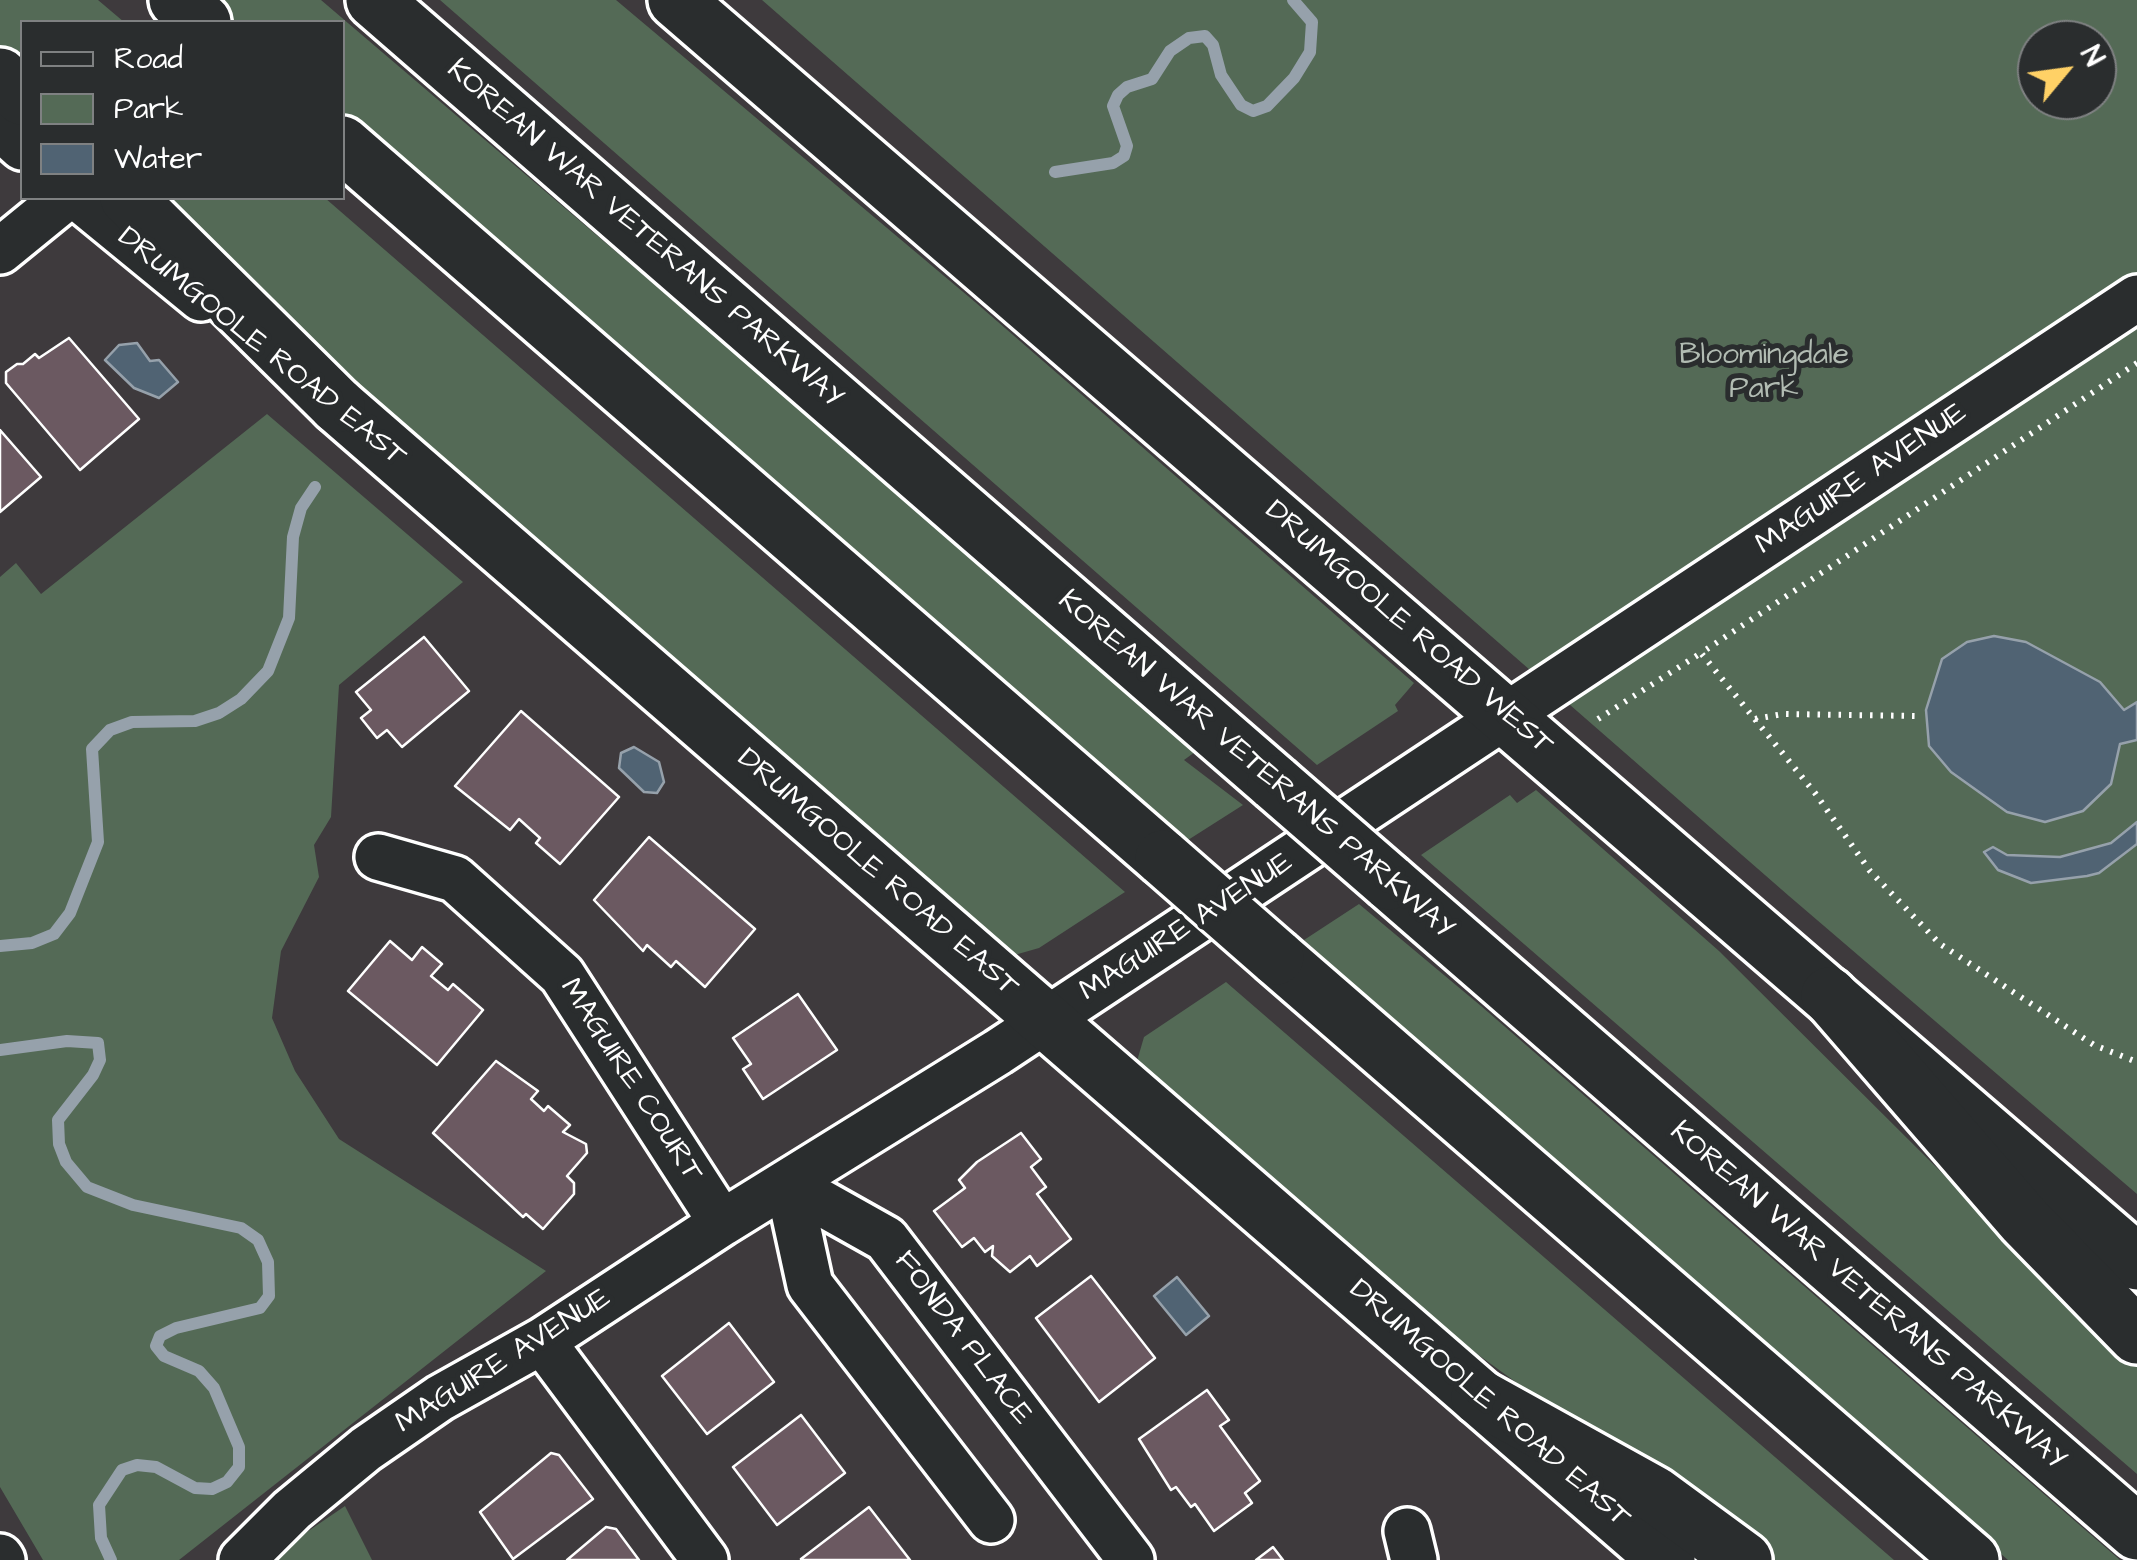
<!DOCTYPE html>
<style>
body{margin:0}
#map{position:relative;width:2137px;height:1560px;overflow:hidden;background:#3e3a3d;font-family:"Architects Daughter",sans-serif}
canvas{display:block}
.legend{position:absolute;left:20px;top:20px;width:325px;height:180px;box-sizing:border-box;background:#2a2d2e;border:2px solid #7f8182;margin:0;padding:12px 18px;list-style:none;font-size:30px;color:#fff}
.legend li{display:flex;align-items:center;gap:20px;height:50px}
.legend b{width:50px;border:2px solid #7f8182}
.north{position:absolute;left:2017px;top:20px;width:100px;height:100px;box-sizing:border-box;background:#2a2d2e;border:2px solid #7f8182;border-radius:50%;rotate:61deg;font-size:28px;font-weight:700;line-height:40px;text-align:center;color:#fff}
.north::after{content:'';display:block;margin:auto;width:35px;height:45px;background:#ffd166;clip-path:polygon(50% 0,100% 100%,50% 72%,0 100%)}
</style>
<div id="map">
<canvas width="2137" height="1560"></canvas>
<ul class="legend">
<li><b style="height:12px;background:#2a2d2e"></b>Road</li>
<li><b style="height:28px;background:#546a56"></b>Park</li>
<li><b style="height:28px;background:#506373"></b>Water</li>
</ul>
<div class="north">N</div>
</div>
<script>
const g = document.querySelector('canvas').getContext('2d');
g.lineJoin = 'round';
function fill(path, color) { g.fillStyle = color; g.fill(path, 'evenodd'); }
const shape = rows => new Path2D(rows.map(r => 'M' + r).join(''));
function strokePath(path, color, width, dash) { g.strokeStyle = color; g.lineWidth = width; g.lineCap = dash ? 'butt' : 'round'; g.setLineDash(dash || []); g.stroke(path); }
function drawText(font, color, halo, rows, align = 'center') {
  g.font = font + ' "Architects Daughter",sans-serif'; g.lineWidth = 10; g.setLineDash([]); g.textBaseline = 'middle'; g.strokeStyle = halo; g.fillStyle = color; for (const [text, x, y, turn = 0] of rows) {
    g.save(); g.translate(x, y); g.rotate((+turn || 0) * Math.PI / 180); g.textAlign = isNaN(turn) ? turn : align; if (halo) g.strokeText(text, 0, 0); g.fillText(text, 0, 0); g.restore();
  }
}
fill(shape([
 [0,0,98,0,124,22,22,22,22,85,0,61],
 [209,0,321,0,988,569,1195,752,1184,760,1243,805,1188,840,1134,794,1121,802,343,117,342,22,235,22],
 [440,0,616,0,975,302,1414,683,1395,705,1398,711,1317,765],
 [762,0,2137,0,2137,1194,1789,896],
 [2037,40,2097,40,2097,100,2037,100],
 [141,198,325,198,1125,892,1039,948,1011,956],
 [267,414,463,582,339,685,331,817,314,845,319,877,281,951,272,1018,295,1071,339,1139,546,1271,179,1560,43,1560,0,1487,0,577,16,563,41,594],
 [1536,790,1719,951,2137,1367,2137,1474,1421,855,1510,795,1517,803],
 [1359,904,1481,1006,2120,1560,2008,1560,1440,1068,1304,940],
 [1226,982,1894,1560,1760,1560,1436,1324,1137,1061,1144,1037],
 [345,1506,372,1560,275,1560,298,1538]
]), '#546a56');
const water = shape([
 [137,343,150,361,159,360,178,382,159,398,134,388,105,360,119,345,137,343],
 [1994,636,2026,642,2100,682,2124,710,2137,702,2137,740,2120,744,2111,784,2083,811,2045,822,2007,812,1951,772,1929,746,1926,710,1942,659,1967,642,1994,636],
 [634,747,659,762,664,782,657,793,644,792,619,768,621,753,634,747],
 [2137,822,2137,844,2099,873,2087,876,2031,883,1998,870,1984,852,1993,847,2007,855,2060,857,2111,843,2137,822],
 [1177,1277,1209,1316,1186,1335,1154,1296,1177,1277]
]);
fill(water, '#506373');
strokePath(water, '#96a1ab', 2.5);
strokePath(shape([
 [1055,172,1113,163,1124,156,1127,146,1113,106,1118,95,1127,87,1152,79,1170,51,1189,38,1205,36,1213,45,1221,75,1241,105,1253,111,1267,106,1294,78,1310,52,1312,22,1293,0],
 [0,946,32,943,54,934,70,913,98,842,92,749,110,730,132,722,195,721,219,713,241,699,268,671,289,618,293,537,301,508,315,487],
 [0,1050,67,1041,98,1043,100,1060,93,1075,58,1120,59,1144,66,1162,87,1187,133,1205,241,1228,258,1240,268,1262,269,1296,260,1308,176,1328,160,1336,156,1346,164,1356,199,1371,214,1388,239,1447,239,1467,227,1482,212,1489,195,1488,156,1467,137,1465,122,1470,99,1505,101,1538,111,1560]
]), '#96a1ab', 12);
const building = shape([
 [69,338,139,419,80,470,6,383,6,372,17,364,23,364,35,354,39,358,69,338],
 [0,430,41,477,0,512,0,430],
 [424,637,469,691,402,747,387,730,377,738,361,718,371,710,356,692,424,637],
 [521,711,619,797,560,864,536,843,540,838,519,819,510,830,455,786,521,711],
 [649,837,755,929,705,987,676,961,671,967,647,945,643,951,594,900,649,837],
 [390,941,412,960,422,947,442,964,431,976,448,990,453,984,483,1010,437,1065,348,991,390,941],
 [798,994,837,1050,763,1099,743,1069,751,1064,733,1038,798,994],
 [496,1061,538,1091,531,1099,544,1111,548,1106,570,1125,563,1132,586,1144,587,1153,567,1176,574,1183,574,1194,543,1229,526,1214,523,1217,433,1133,496,1061],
 [1021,1133,1041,1159,1031,1167,1046,1187,1037,1194,1071,1239,1037,1266,1030,1256,1010,1272,992,1256,993,1246,985,1252,974,1238,962,1247,934,1211,965,1188,959,1180,977,1162,1021,1133],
 [1091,1276,1155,1358,1099,1402,1036,1318,1091,1276],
 [729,1323,774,1382,707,1434,662,1376,729,1323],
 [1207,1390,1229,1420,1220,1426,1260,1481,1245,1493,1252,1503,1214,1531,1195,1504,1191,1507,1176,1487,1171,1490,1139,1439,1207,1390],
 [801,1415,845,1473,777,1525,733,1467,801,1415],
 [551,1453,559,1455,593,1499,513,1559,480,1512,551,1453],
 [869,1507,910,1560,802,1560,801,1559,869,1507],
 [606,1527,616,1529,639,1560,567,1560,606,1527],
 [1273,1547,1283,1560,1256,1560,1273,1547]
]);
fill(building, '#6b5961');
strokePath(building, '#fff', 2.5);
const minor = shape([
 [0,127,22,147],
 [79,198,201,298],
 [0,251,65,198],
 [378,857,455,879,562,975,722,1223],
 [788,1184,886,1239,1131,1560],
 [788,1184,810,1285,991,1520],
 [542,1341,705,1560],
 [1407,1531,1414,1560],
 [0,1557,2,1560],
 [242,1560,292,1510,366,1449,440,1398,542,1341,722,1223,998,1052,2137,298]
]);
const major = shape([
 [676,0,2137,1262],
 [337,405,1667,1560]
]);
const highway = shape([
 [177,0,203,22],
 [374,0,1275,783],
 [0,76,22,97],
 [342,144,1163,858],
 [128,198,337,405],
 [1389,882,2137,1532],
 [1276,957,1971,1560],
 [1829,995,2024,1220,2137,1336],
 [1479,1397,1654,1494,1744,1560]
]);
strokePath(minor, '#fff', 52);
strokePath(major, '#fff', 62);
strokePath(highway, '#fff', 62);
strokePath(shape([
 [2137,363,1701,653,1815,793,1870,871,1940,944,2094,1045,2137,1062],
 [1598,719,1701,653],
 [1755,719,1783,714,1917,716]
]), '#fff', 6, [2.5, 8]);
strokePath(minor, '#2a2d2e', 45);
strokePath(major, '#2a2d2e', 55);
strokePath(highway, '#2a2d2e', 55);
const highwayBridge = shape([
 [1275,783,1389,882],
 [1163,858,1276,957]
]);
strokePath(highwayBridge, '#fff', 62, []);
strokePath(highwayBridge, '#2a2d2e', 55);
drawText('30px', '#fff', '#2a2d2e', [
 ["KOREAN WAR VETERANS PARKWAY",644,235,41],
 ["DRUMGOOLE ROAD EAST",261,348,39],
 ["MAGUIRE AVENUE",1862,480,-34],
 ["DRUMGOOLE ROAD WEST",1408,629,41],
 ["KOREAN WAR VETERANS PARKWAY",1255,766,41],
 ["DRUMGOOLE ROAD EAST",877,874,41],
 ["MAGUIRE AVENUE",1187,928,-33],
 ["MAGUIRE COURT",630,1081,57],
 ["KOREAN WAR VETERANS PARKWAY",1867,1297,41],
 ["FONDA PLACE",962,1339,53],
 ["MAGUIRE AVENUE",504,1362,-32],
 ["DRUMGOOLE ROAD EAST",1489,1405,41]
]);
drawText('30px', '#b2bcb3', '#2a2d2e', [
 ["Bloomingdale",1764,357],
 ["Park",1764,391]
]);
</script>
